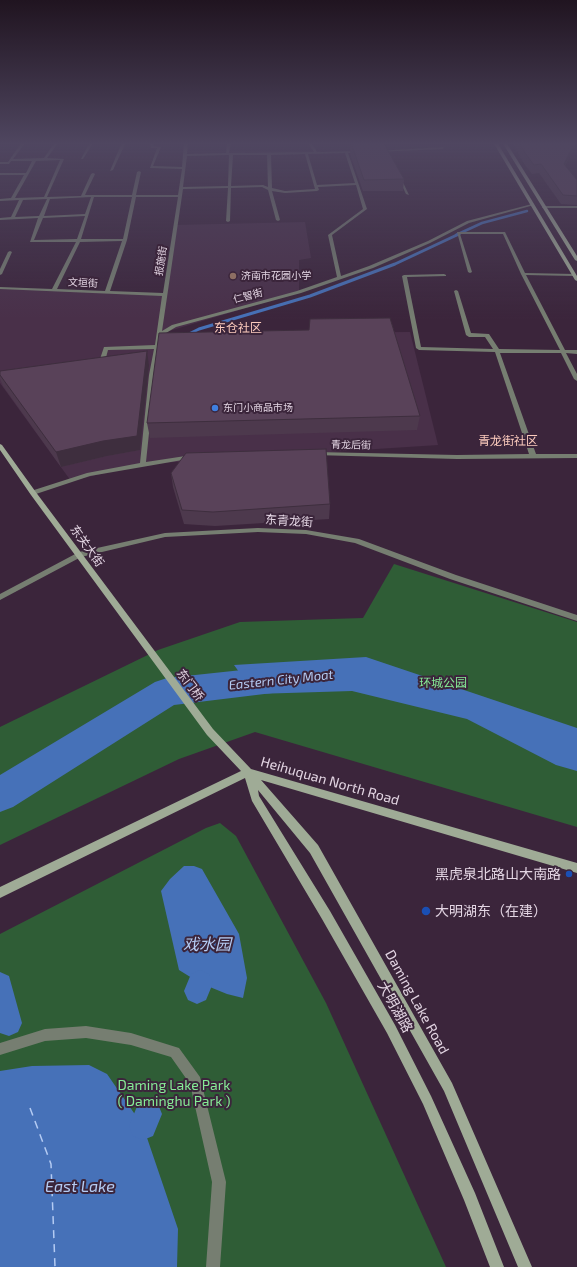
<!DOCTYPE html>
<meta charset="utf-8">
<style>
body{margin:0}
canvas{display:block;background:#3b253b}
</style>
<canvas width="577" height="1267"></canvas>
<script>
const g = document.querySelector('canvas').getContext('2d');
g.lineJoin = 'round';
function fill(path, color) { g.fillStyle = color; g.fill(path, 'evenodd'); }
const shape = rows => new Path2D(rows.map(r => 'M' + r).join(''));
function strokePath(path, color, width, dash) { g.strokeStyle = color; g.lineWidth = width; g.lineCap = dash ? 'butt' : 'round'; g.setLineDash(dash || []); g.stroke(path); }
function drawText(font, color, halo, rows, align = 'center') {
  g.font = font + ' "Exo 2","Noto Sans SC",sans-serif'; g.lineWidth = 4; g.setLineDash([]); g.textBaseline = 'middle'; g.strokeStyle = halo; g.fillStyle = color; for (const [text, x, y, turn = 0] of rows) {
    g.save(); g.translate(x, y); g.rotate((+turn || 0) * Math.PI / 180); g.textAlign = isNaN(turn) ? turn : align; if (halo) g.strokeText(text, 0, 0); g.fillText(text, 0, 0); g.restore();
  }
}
fill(shape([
 [305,222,311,258,299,260,299,292,159,334,410,332,438,445,143,464,71,481,0,383,0,288,164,295,176,225]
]), '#493049');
fill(shape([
 [394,564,577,622,577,827,255,732,179,759,0,845,0,727,158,650,240,622,363,618],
 [220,823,236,836,326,1003,446,1267,0,1267,0,934,206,828]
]), '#2f5d36');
fill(shape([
 [366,657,577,728,577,771,556,765,467,719,352,691,255,694,234,665],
 [184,866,194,866,202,869,239,934,247,978,243,998,227,994,200,983,179,970,161,891,170,879],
 [89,1065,107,1074,143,1126,178,1229,177,1267,0,1267,0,1071,32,1066]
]), '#4671b8');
strokePath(shape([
 [456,235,482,223,527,211]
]), '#4671b8', 2.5);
strokePath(shape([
 [189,334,199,329,310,296,395,264,459,234]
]), '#4671b8', 3);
fill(shape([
 [200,970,209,974,213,983,206,1000,197,1004,188,1000,184,991,191,974,200,970],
 [0,972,9,976,22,1023,18,1032,9,1036,0,1033,0,972],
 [148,1100,158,1104,162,1114,153,1136,143,1140,133,1136,129,1126,138,1104,148,1100]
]), '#4671b8');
fill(shape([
 [289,665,301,669,305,678,301,687,289,691,174,705,13,807,0,812,0,775,155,682,167,678,289,665]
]), '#4671b8');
strokePath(shape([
 [30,1108,51,1164,55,1267]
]), '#b4cbf3', 1.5, [8, 6]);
fill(shape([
 [86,1026,131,1033,179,1048,200,1077,226,1182,220,1267,206,1267,212,1182,190,1084,171,1057,131,1045,86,1038,45,1041,0,1055,0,1043,45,1029,86,1026]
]), '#767e71');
fill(shape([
 [22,142,26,142,13,159,44,158,55,142,59,142,47,158,64,159,47,197,81,196,91,174,93,173,95,174,85,195,132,195,137,172,139,171,141,172,136,195,178,195,182,169,150,168,157,148,151,148,150,142,154,142,154,146,161,147,153,166,182,167,184,142,188,142,187,154,226,153,227,142,231,142,229,153,314,152,307,142,311,142,317,152,361,151,360,153,348,153,367,209,332,235,341,276,369,266,428,241,467,221,532,204,534,205,469,223,430,243,373,268,301,293,176,327,161,336,155,375,146,462,192,455,194,456,194,458,90,476,33,495,31,495,31,491,87,473,140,463,149,375,154,349,108,350,104,365,101,367,98,365,104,347,155,345,162,296,0,289,0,287,52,289,76,242,30,242,38,218,0,220,0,218,11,217,19,200,0,201,0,199,11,198,24,175,0,175,0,173,26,173,32,161,11,161,9,164,0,164,0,162,8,162,22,142],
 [345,153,355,183,317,185,308,154,345,153],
 [305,154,315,189,285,191,272,188,271,155,305,154],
 [226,155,229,155,228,186,183,187,187,156,226,155],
 [233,155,267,155,268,187,263,185,231,186,233,155],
 [60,160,44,197,15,198,36,161,60,160],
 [356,185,363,209,328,235,337,277,297,291,172,325,162,331,183,189,228,188,226,221,228,222,230,221,231,188,262,187,268,190,276,220,278,221,280,220,272,191,285,193,317,191,319,190,318,187,356,185],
 [91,197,85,214,44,216,50,199,91,197],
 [94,197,132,197,123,239,81,239,94,197],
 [136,197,178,197,163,293,110,291,127,240,136,197],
 [47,199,39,216,15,217,23,200,47,199],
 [85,216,77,239,34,240,43,218,85,216],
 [122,241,105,291,57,289,80,242,122,241],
 [90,142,94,142,83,159,81,159,90,142],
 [122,142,126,142,113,170,110,171,122,142],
 [444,147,443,149,378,152,376,151,444,147],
 [543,206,577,206,577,208,542,208,543,206],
 [457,232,505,232,525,273,574,274,576,275,574,276,526,275,565,350,577,350,577,354,566,353,577,374,577,381,574,379,561,353,500,353,536,454,577,454,577,458,457,459,315,455,315,453,317,452,457,455,529,454,495,352,419,350,416,348,402,276,404,275,444,274,446,275,446,276,407,277,421,347,493,349,485,337,469,337,466,335,454,291,456,290,458,291,471,333,489,334,499,349,560,350,521,274,503,234,460,234,472,272,470,273,468,272,457,232],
 [10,251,12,252,2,274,0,275,0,269,8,252,10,251],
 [258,528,306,530,359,539,456,575,577,615,577,621,450,579,355,543,306,534,258,532,165,537,81,557,0,600,0,594,79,552,165,533,258,528]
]), '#767e71');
fill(shape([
 [397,175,400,176,409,195,406,194,397,175]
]), '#767e71');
fill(shape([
 [493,142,497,142,577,276,577,281,575,280,493,142],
 [502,142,506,142,577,256,577,261,575,260,502,142],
 [0,444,2,445,35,491,213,729,251,769,577,863,577,873,261,780,318,845,452,1083,532,1267,518,1267,444,1091,310,853,258,790,259,796,330,911,395,1025,431,1096,475,1193,504,1267,490,1267,464,1200,423,1104,387,1033,322,919,252,801,245,778,0,898,0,887,241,771,207,735,31,495,0,450,0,444]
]), '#9fab96');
fill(shape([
 [512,142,577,142,565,166,577,180,577,205,561,204,539,173,532,174,523,162],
 [351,143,404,179,403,191,363,191,350,154],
 [309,330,420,416,417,430,150,438,147,423],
 [149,366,140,450,107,456,61,467,3,386,0,379,0,371],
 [171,473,330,504,329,519,215,526,184,524,173,487]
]), '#4d394d');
fill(shape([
 [575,142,577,142,561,173,564,164],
 [147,351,149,366,140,450,107,456,61,467,56,452]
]), '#3e2e3e');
const building = shape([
 [370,142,383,142,404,179,364,180,351,143,370,142],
 [519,142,575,142,564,164,577,180,577,196,563,195,541,164,534,165,525,153,519,142],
 [390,318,420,416,147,423,159,333,309,330,310,319,390,318],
 [147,351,137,436,103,441,56,452,0,375,0,371,147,351],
 [326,449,330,504,213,512,182,510,171,473,186,453,326,449]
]);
fill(building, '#594259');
strokePath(building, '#3e2e3e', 1);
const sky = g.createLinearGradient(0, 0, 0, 319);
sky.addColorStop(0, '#201420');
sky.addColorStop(0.45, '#4f4660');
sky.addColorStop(1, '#4f466000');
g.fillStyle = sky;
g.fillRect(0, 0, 577, 319);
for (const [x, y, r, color] of [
 [233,276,4,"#8d6e63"],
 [215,408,4,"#3f7fe0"],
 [569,874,4,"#1a4fb4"],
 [426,911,5,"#1a4fb4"]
]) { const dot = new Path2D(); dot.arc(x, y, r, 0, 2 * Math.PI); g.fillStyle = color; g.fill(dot); strokePath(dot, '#3b253b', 1.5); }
drawText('10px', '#e3d5e3', '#3b253b', [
 ["报施街",161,261,-81],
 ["文垣街",83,283,3],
 ["仁智街",248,296,-15],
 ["青龙后街",351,445,1]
]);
drawText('10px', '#e3d5e3', '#3b253b', [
 ["济南市花园小学",241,276],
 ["东门小商品市场",223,408]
], 'left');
drawText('12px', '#fccbbd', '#3b253b', [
 ["东仓社区",238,328],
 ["青龙街社区",508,441]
]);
drawText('12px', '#e3d5e3', '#3b253b', [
 ["东青龙街",289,521,4],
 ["东关大街",87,546,54],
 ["东门桥",190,685,53]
]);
drawText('12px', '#86ec96', '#3b253b', [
 ["环城公园",443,683]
]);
drawText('italic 13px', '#b4cbf3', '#3b253b', [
 ["Eastern City Moat",281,680,-6]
]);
drawText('14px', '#e3d5e3', '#3b253b', [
 ["Heihuquan North Road",330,781,16],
 ["Daming Lake Road",417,1002,61],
 ["大明湖路",395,1007,61]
]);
drawText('14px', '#e3d5e3', '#3b253b', [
 ["黑虎泉北路山大南路",561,874],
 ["大明湖东（在建）",435,911,"left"]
], 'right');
drawText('14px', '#86ec96', '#3b253b', [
 ["Daming Lake Park",174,1085],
 ["( Daminghu Park )",174,1101]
]);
drawText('italic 16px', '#b4cbf3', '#3b253b', [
 ["戏水园",207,945],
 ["East Lake",80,1187]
]);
</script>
